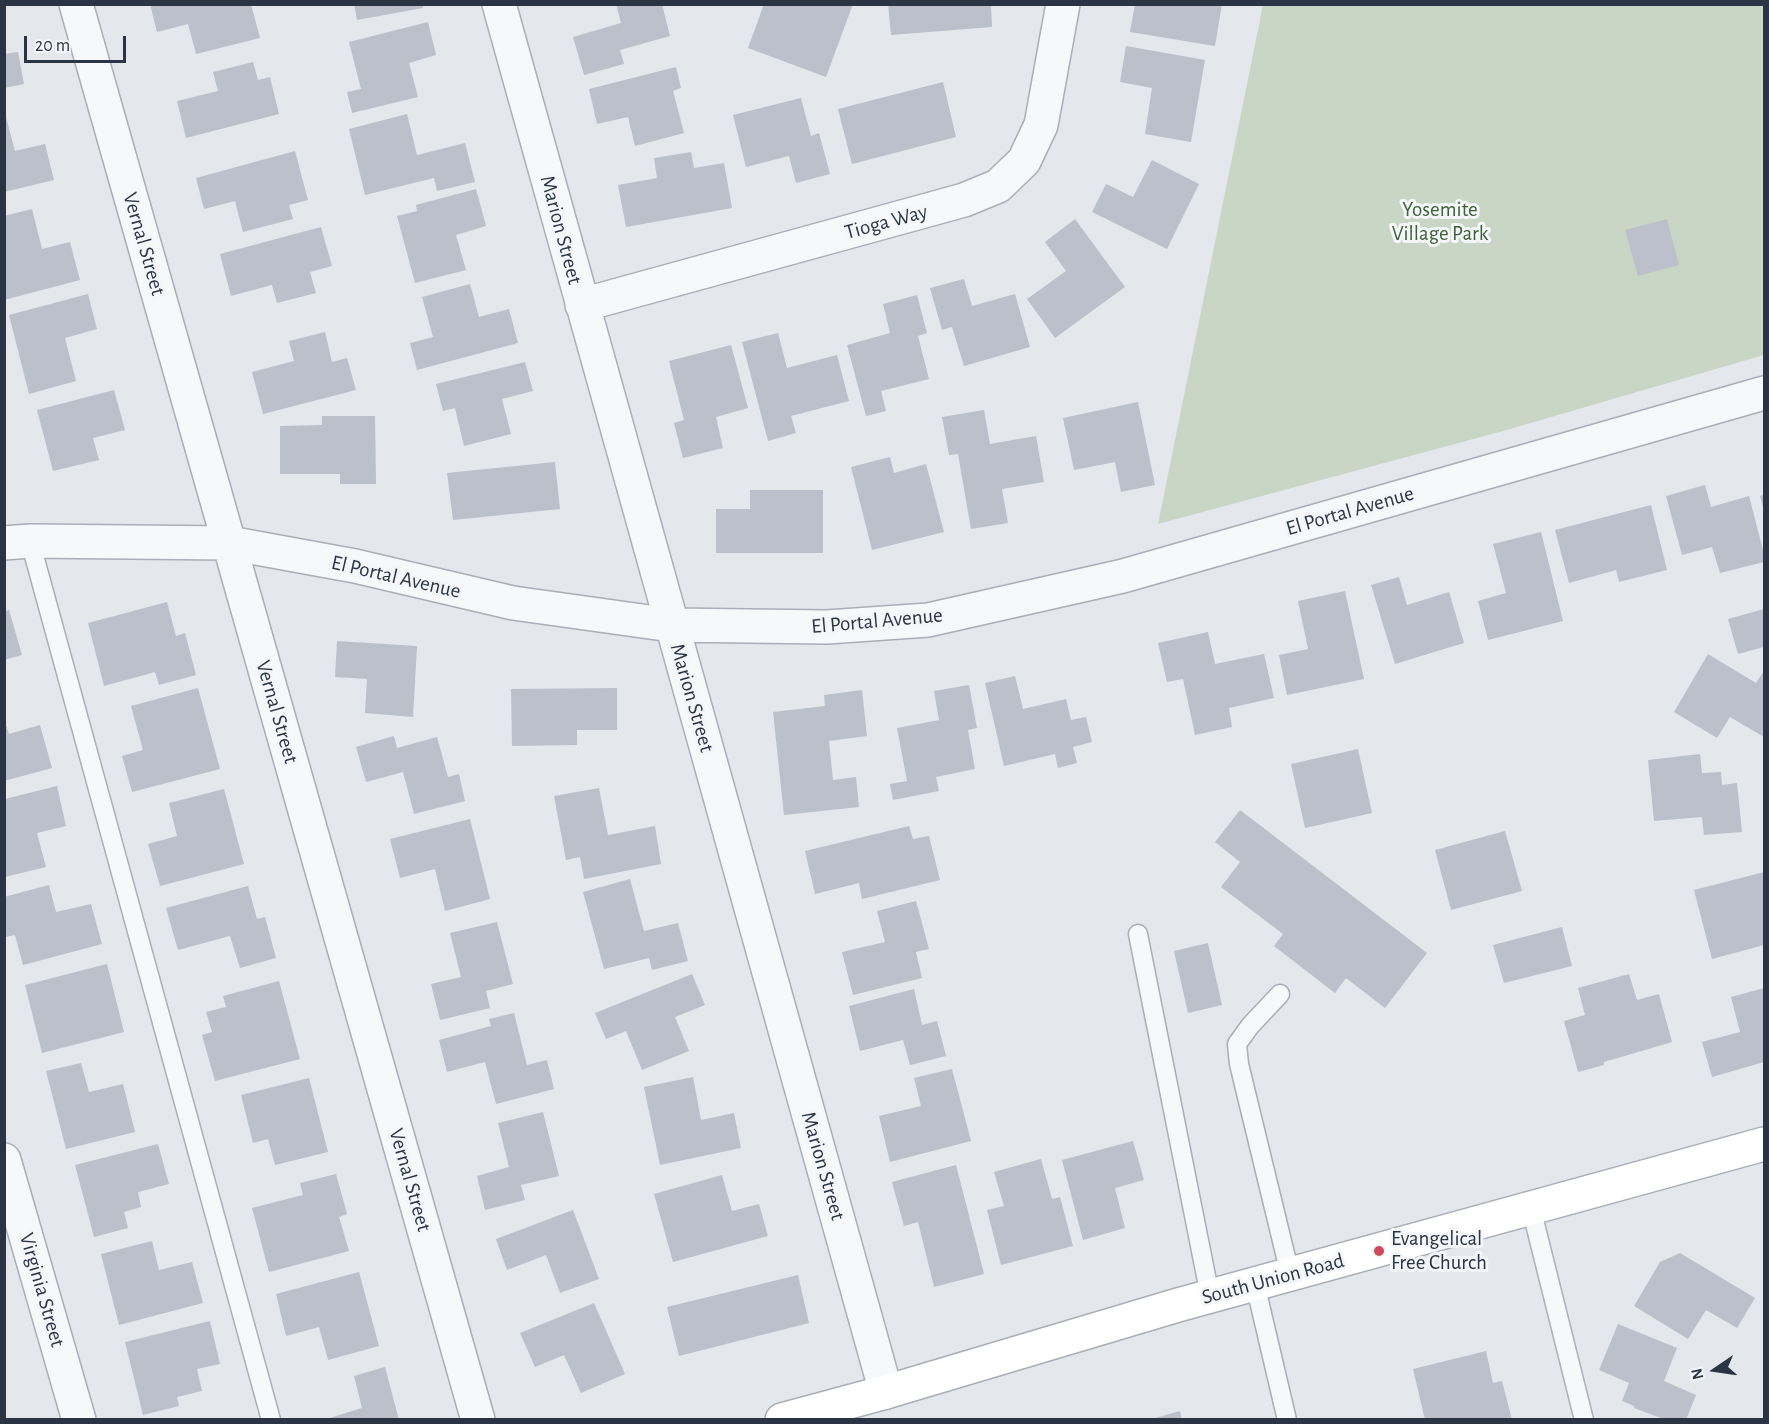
<!DOCTYPE html>
<style>
body{margin:0}
#map{position:relative;width:1769px;height:1424px;overflow:hidden;background:#e4e7ec;font-family:"Alegreya Sans",sans-serif}
canvas{display:block}
.frame{position:absolute;inset:0;border:6px solid #2b3445;pointer-events:none}
.north{position:absolute;left:1685px;top:1340px;width:60px;height:60px;-webkit-text-stroke:4px #f4f6f9;paint-order:stroke;rotate:257deg;font-size:16px;font-weight:700;line-height:24px;text-align:center;color:#2b3445}
.north::after{content:'';display:block;margin:auto;width:21px;height:27px;background:#2b3445;clip-path:polygon(50% 0,100% 100%,50% 72%,0 100%)}
.scale{position:absolute;left:24px;top:36px;width:102px;height:27px;box-sizing:border-box;border:3px solid #2b3445;border-top:0;padding-left:8px;font-size:18px;line-height:21px;white-space:nowrap;color:#2b3445;-webkit-text-stroke:4px #f4f6f9;paint-order:stroke}
</style>
<div id="map">
<canvas width="1769" height="1424"></canvas>
<div class="frame"></div>
<div class="north">N</div>
<div class="scale">20 m</div>
</div>
<script>
const g = document.querySelector('canvas').getContext('2d');
g.lineJoin = 'round';
function fill(path, color) { g.fillStyle = color; g.fill(path, 'evenodd'); }
const shape = rows => new Path2D(rows.map(r => 'M' + r).join(''));
function strokePath(path, color, width, dash) { g.strokeStyle = color; g.lineWidth = width; g.lineCap = dash ? 'butt' : 'round'; g.setLineDash(dash || []); g.stroke(path); }
function drawText(font, color, halo, rows, align = 'center') {
  g.font = font + ' "Alegreya Sans",sans-serif'; g.lineWidth = 6; g.setLineDash([]); g.textBaseline = 'middle'; g.strokeStyle = halo; g.fillStyle = color; for (const [text, x, y, turn = 0] of rows) {
    g.save(); g.translate(x, y); g.rotate((+turn || 0) * Math.PI / 180); g.textAlign = isNaN(turn) ? turn : align; if (halo) g.strokeText(text, 0, 0); g.fillText(text, 0, 0); g.restore();
  }
}
fill(shape([
 [1263,5,1764,5,1764,355,1503,431,1158,524]
]), '#c9d6c5');
fill(shape([
 [150,4,251,4,260,38,196,54,188,24,157,32],
 [354,4,422,4,423,8,357,20],
 [616,4,662,4,670,36,620,50,624,64,584,75,573,37,621,23],
 [764,4,853,4,826,77,748,48],
 [888,4,991,4,992,27,891,35],
 [1135,4,1222,4,1215,46,1130,32],
 [428,22,436,55,409,63,418,97,352,113,347,92,361,89,349,42],
 [1126,46,1205,60,1191,142,1145,134,1152,88,1120,82],
 [18,52,24,84,4,88,4,54],
 [253,62,258,80,270,77,279,114,186,138,177,101,218,91,213,72],
 [676,67,681,88,673,91,684,133,635,146,628,117,597,124,589,89],
 [943,82,956,137,852,164,838,109],
 [801,98,811,136,819,133,830,174,796,183,789,156,746,167,733,115],
 [5,113,15,151,45,144,54,180,4,192],
 [407,114,417,155,465,143,475,182,437,191,434,178,365,195,349,129],
 [295,151,308,200,289,205,293,219,243,232,235,201,204,209,196,178],
 [691,152,694,168,724,163,732,208,626,227,618,185,657,178,654,158],
 [1152,160,1199,184,1167,249,1092,212,1106,184,1133,197],
 [476,189,486,226,456,235,466,270,415,283,397,216,417,211,416,205],
 [32,209,42,249,70,242,80,280,4,300,4,216],
 [1075,219,1125,287,1055,338,1027,299,1066,271,1045,242],
 [1667,219,1679,265,1638,276,1625,230],
 [321,227,332,266,310,272,316,293,277,303,272,285,231,296,220,254],
 [964,279,972,306,1015,294,1030,347,964,366,952,327,942,330,930,288],
 [470,284,479,317,509,309,518,343,417,370,410,343,433,337,422,297],
 [88,294,97,329,65,338,76,381,29,394,9,315],
 [917,295,927,333,918,336,929,379,881,391,886,411,866,416,847,345,890,333,883,304],
 [325,332,332,362,347,358,356,390,263,414,252,372,294,361,289,341],
 [778,333,787,368,837,355,849,401,791,416,796,433,768,441,742,342],
 [731,345,748,408,716,417,723,448,683,458,674,423,684,420,669,361],
 [525,362,533,391,502,399,511,434,464,446,455,408,443,411,436,384],
 [114,390,125,430,93,438,99,460,53,471,37,410],
 [1138,402,1155,485,1121,492,1115,462,1074,470,1063,418],
 [984,410,990,444,1036,436,1044,482,1002,489,1008,523,971,529,958,454,949,455,942,417],
 [322,416,375,416,376,484,340,484,340,474,280,474,280,426,322,425],
 [890,457,894,473,926,464,944,532,872,550,851,467],
 [555,462,560,509,453,520,447,473],
 [1705,485,1711,507,1749,496,1764,554,1764,562,1720,573,1712,547,1682,555,1666,496],
 [750,490,823,490,823,553,716,553,716,509,750,509],
 [1764,495,1764,511,1760,496],
 [1651,505,1667,570,1619,582,1616,570,1569,583,1555,530],
 [1541,532,1563,621,1488,640,1478,601,1506,593,1493,544],
 [1399,577,1407,605,1449,592,1464,643,1395,664,1371,585],
 [1345,591,1364,679,1287,695,1279,655,1308,649,1298,601],
 [167,602,176,636,185,633,196,675,159,685,155,672,104,686,88,623],
 [1764,609,1764,647,1738,654,1728,619],
 [9,610,22,655,4,660,4,612],
 [1208,632,1215,664,1264,654,1274,698,1229,708,1232,727,1195,735,1183,679,1167,682,1158,643],
 [337,641,417,646,413,717,365,713,367,679,335,677],
 [1708,654,1756,683,1763,672,1764,673,1764,737,1730,717,1717,738,1674,712],
 [1015,676,1023,709,1066,699,1071,720,1086,717,1092,742,1073,747,1077,763,1058,768,1055,754,1004,766,985,683],
 [969,685,977,728,968,730,975,769,936,777,939,791,893,800,890,784,907,781,897,728,939,720,934,691],
 [198,688,220,769,132,792,122,756,143,750,131,706],
 [617,688,617,730,577,730,577,745,512,746,511,689],
 [862,690,867,736,829,741,833,780,856,777,859,807,784,815,773,712,825,706,824,695],
 [4,719,9,734,40,725,52,768,4,781],
 [394,736,397,748,437,737,448,777,459,774,465,801,414,814,403,772,366,782,356,747],
 [1358,749,1372,813,1305,828,1291,764],
 [1700,754,1702,773,1721,772,1722,785,1737,783,1742,832,1704,835,1702,817,1654,821,1648,760],
 [57,786,66,826,37,833,46,867,5,877,5,799],
 [599,788,608,835,655,826,661,864,584,879,580,857,566,860,554,796],
 [224,789,244,864,160,886,148,844,177,836,169,803],
 [1240,810,1427,953,1385,1008,1346,978,1335,993,1274,946,1283,934,1221,887,1240,862,1215,842],
 [470,819,490,899,445,911,435,869,400,878,390,839],
 [909,826,913,839,929,836,940,880,862,899,859,883,815,894,805,851],
 [1505,831,1522,891,1451,910,1435,850],
 [1764,872,1764,945,1712,959,1694,890],
 [630,879,644,931,678,923,688,961,652,970,649,958,604,969,583,892],
 [49,885,56,912,91,904,102,944,23,965,15,935,6,937,4,897],
 [248,886,257,919,265,917,276,958,240,968,230,936,178,950,166,908],
 [916,901,929,949,916,952,922,978,853,995,842,952,885,942,877,911],
 [497,922,513,984,486,991,490,1008,440,1020,431,984,461,977,450,933],
 [1562,927,1572,966,1504,983,1493,945],
 [1208,943,1222,1005,1188,1013,1174,951],
 [107,964,124,1032,42,1053,25,985],
 [692,974,705,1005,675,1017,689,1051,642,1070,626,1031,606,1039,595,1013],
 [1629,974,1637,1000,1659,994,1672,1042,1604,1062,1604,1065,1578,1072,1564,1021,1585,1015,1578,988],
 [279,981,300,1059,215,1081,202,1035,212,1032,206,1012,226,1007,223,996],
 [1764,988,1764,1062,1712,1077,1702,1042,1740,1032,1731,997],
 [914,989,922,1025,937,1021,946,1056,910,1065,903,1040,860,1051,849,1006],
 [514,1013,527,1065,547,1060,554,1089,496,1104,485,1062,447,1072,439,1040,491,1026,489,1019],
 [81,1063,89,1092,123,1084,135,1132,66,1149,46,1071],
 [952,1069,971,1141,890,1162,879,1116,921,1106,914,1078],
 [693,1077,701,1120,734,1113,741,1148,660,1165,644,1087],
 [309,1078,328,1152,275,1165,268,1139,253,1143,241,1095],
 [543,1112,559,1176,521,1185,525,1200,485,1210,477,1176,509,1167,498,1123],
 [1133,1141,1144,1180,1115,1188,1125,1228,1083,1240,1062,1160],
 [158,1144,169,1184,138,1192,141,1207,124,1212,128,1228,94,1237,75,1165],
 [1041,1159,1052,1199,1060,1197,1073,1246,1001,1265,987,1210,1004,1206,994,1172],
 [956,1165,984,1274,934,1287,918,1222,904,1226,892,1182],
 [336,1174,347,1214,339,1217,349,1251,269,1272,252,1208,303,1195,300,1183],
 [722,1175,732,1211,759,1204,768,1236,673,1262,654,1194],
 [573,1210,599,1279,560,1293,546,1255,507,1270,496,1239],
 [152,1241,159,1270,192,1262,203,1303,119,1325,101,1254],
 [1680,1253,1755,1298,1737,1328,1706,1310,1688,1339,1634,1306,1660,1262],
 [359,1272,379,1346,328,1360,319,1327,286,1336,276,1294],
 [798,1275,809,1323,679,1356,667,1307],
 [594,1303,625,1374,581,1393,564,1355,535,1367,520,1333],
 [210,1321,220,1364,197,1369,202,1391,177,1397,179,1406,143,1415,125,1342],
 [1618,1324,1677,1348,1664,1381,1696,1395,1686,1420,1666,1420,1634,1408,1634,1406,1622,1401,1629,1383,1599,1370],
 [1486,1351,1493,1383,1502,1381,1512,1420,1425,1420,1413,1369],
 [385,1367,399,1420,323,1420,362,1408,354,1376],
 [1180,1411,1182,1420,1156,1420,1155,1418]
]), '#bbc0ca');
const lane = shape([
 [30,541,271,1420],
 [1138,934,1210,1296],
 [1280,994,1250,1026,1237,1044,1239,1064,1290,1274],
 [1531,1208,1584,1420],
 [1255,1284,1287,1420]
]);
const street = shape([
 [76,4,478,1420],
 [499,4,886,1392],
 [582,305,964,200,998,186,1024,161,1041,125,1063,4],
 [4,543,30,541,229,543,355,566,513,603,671,625,827,627,928,620,1123,576,1764,393],
 [4,1160,79,1420]
]);
const secondary = shape([
 [782,1420,886,1392,1178,1305,1764,1144]
]);
strokePath(lane, '#a9aeb7', 21);
strokePath(street, '#a9aeb7', 36);
strokePath(secondary, '#a9aeb7', 36);
strokePath(lane, '#f7f8fa', 18);
strokePath(street, '#f7f8fa', 33);
strokePath(secondary, '#fff', 33);
for (const [x, y, r, color] of [
 [1379,1251,6,"#d1495b"]
]) { const dot = new Path2D(); dot.arc(x, y, r, 0, 2 * Math.PI); g.fillStyle = color; g.fill(dot); strokePath(dot, '#f4f6f9', 2); }
drawText('21px', '#3f6138', '#f4f6f9', [
 ["Yosemite",1440,210],
 ["Village Park",1440,234]
]);
drawText('21px', '#2b3445', '#f4f6f9', [
 ["Tioga Way",886,222,-15],
 ["Marion Street",561,230,75],
 ["Vernal Street",144,244,74],
 ["El Portal Avenue",1350,511,-16],
 ["El Portal Avenue",396,577,13],
 ["El Portal Avenue",877,621,-5],
 ["Marion Street",692,698,74],
 ["Vernal Street",277,712,74],
 ["Marion Street",823,1166,74],
 ["Vernal Street",410,1180,74],
 ["South Union Road",1273,1279,-15],
 ["Virginia Street",42,1290,74]
]);
drawText('21px', '#2b3445', '#f4f6f9', [
 ["Evangelical",1391,1239],
 ["Free Church",1391,1263]
], 'left');
</script>
